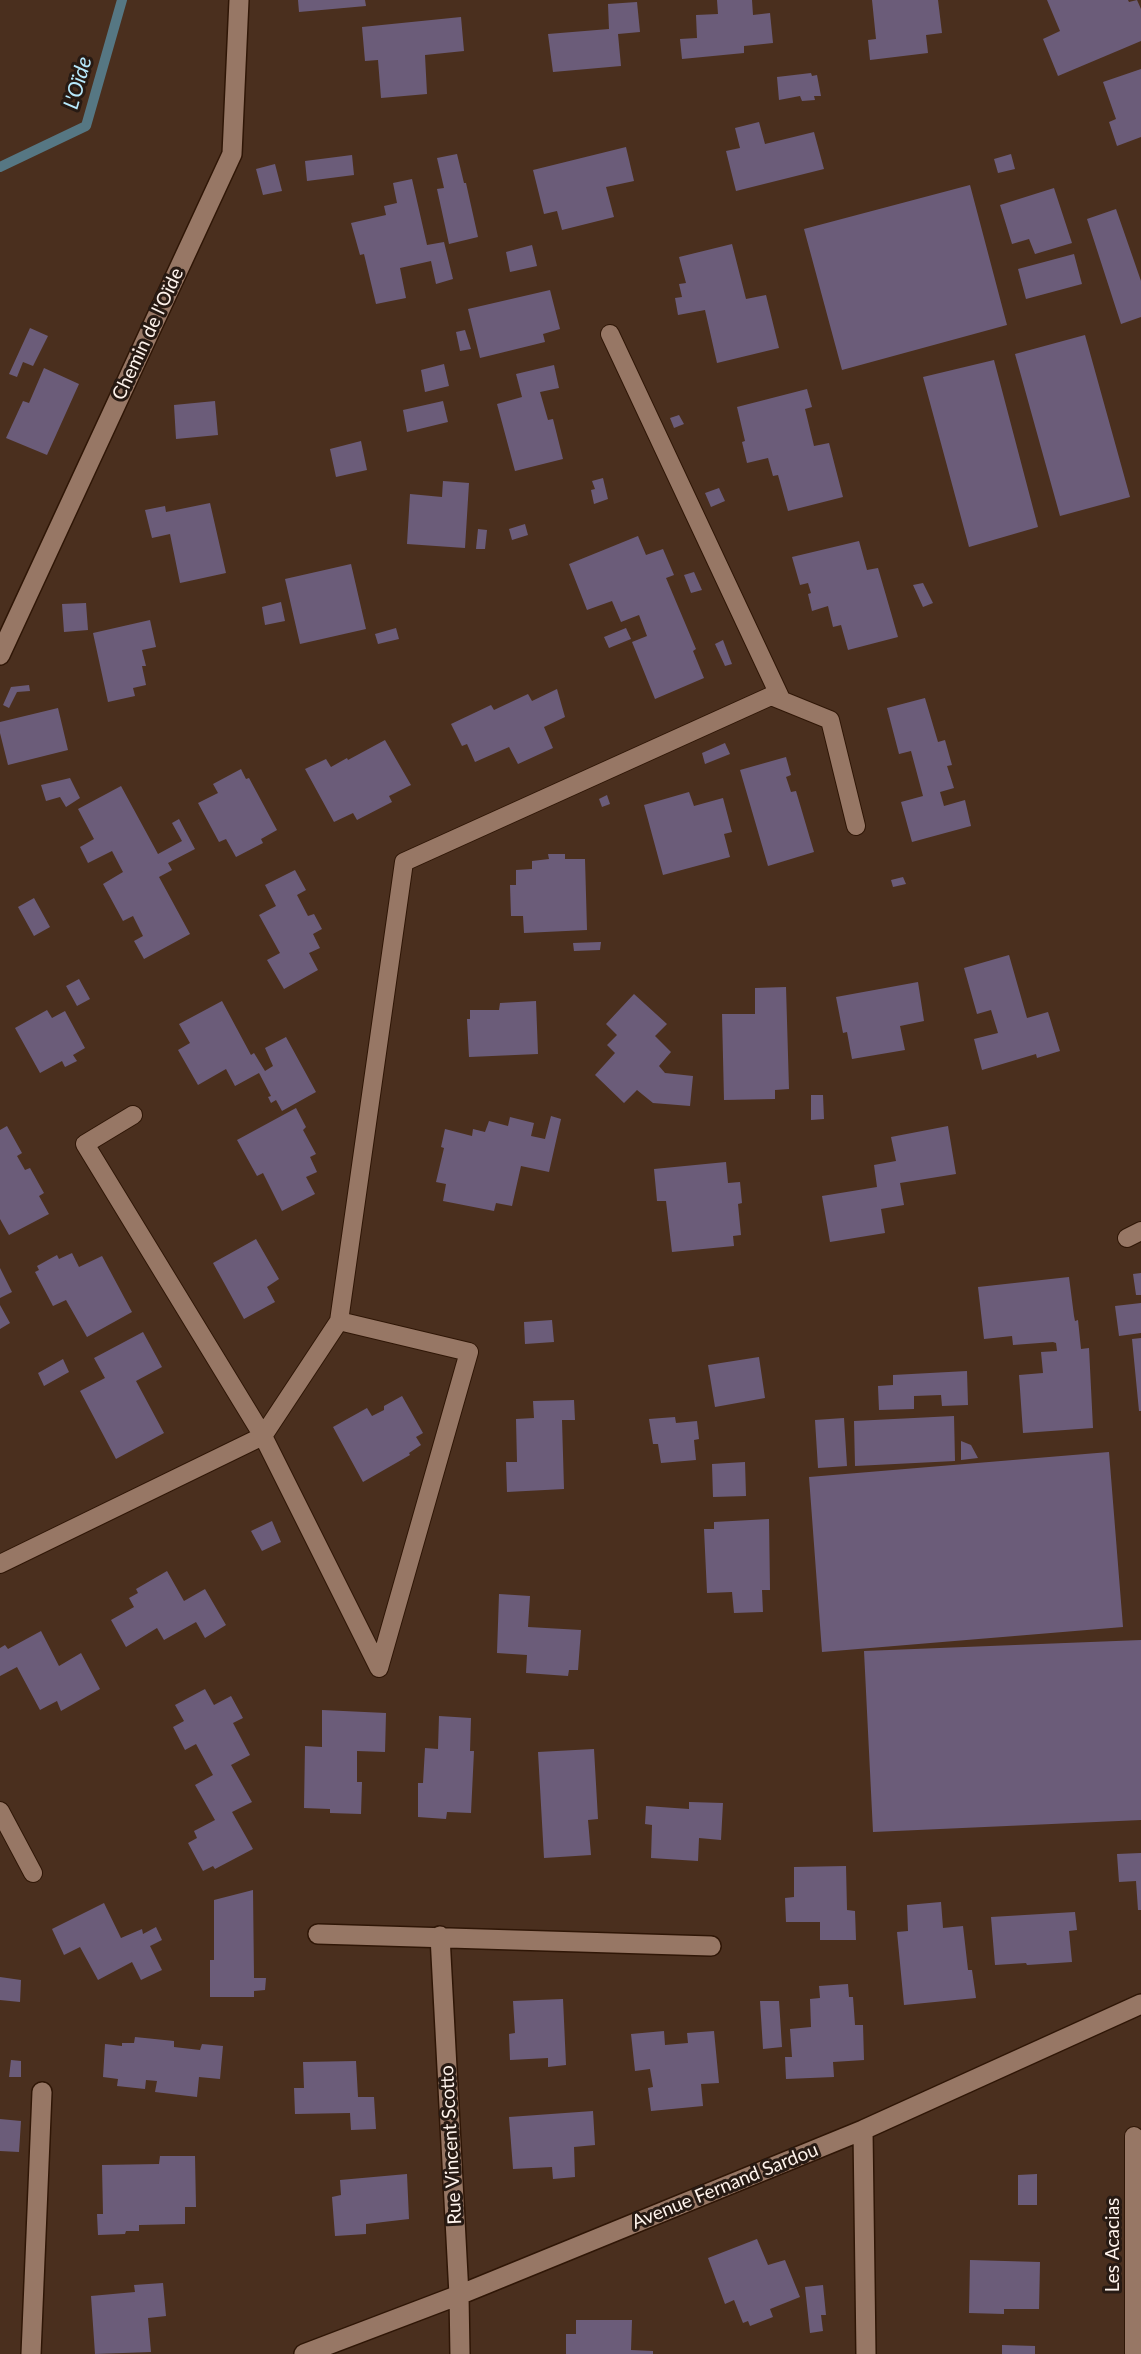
<!DOCTYPE html>
<meta charset="utf-8">
<style>
body{margin:0}
canvas{display:block;background:#4a2f1e}
</style>
<canvas width="1141" height="2354"></canvas>
<script>
const g = document.querySelector('canvas').getContext('2d');
g.lineJoin = 'round';
const shape = rows => new Path2D(rows.map(r => 'M' + r).join(''));
function strokePath(path, color, width, dash) { g.strokeStyle = color; g.lineWidth = width; g.lineCap = dash ? 'butt' : 'round'; g.setLineDash(dash || []); g.stroke(path); }
function fill(path, color) { g.fillStyle = color; g.fill(path, 'evenodd'); }
function drawText(font, color, halo, rows, align = 'center') {
  g.font = font + ' Lato,sans-serif'; g.lineWidth = 6; g.setLineDash([]); g.textBaseline = 'middle'; g.strokeStyle = halo; g.fillStyle = color; for (const [text, x, y, turn = 0] of rows) {
    g.save(); g.translate(x, y); g.rotate((+turn || 0) * Math.PI / 180); g.textAlign = isNaN(turn) ? turn : align; if (halo) g.strokeText(text, 0, 0); g.fillText(text, 0, 0); g.restore();
  }
}
strokePath(shape([
 [0,167,86,126,122,0]
]), '#567783', 10);
fill(shape([
 [298,0,365,0,366,6,299,12],
 [717,0,752,0,753,15,770,13,773,43,744,46,744,53,682,59,680,39,697,38,696,15,718,14],
 [872,0,938,0,942,33,926,35,928,53,870,60,868,40,876,39],
 [1047,0,1128,0,1129,2,1137,0,1141,9,1141,41,1058,76,1043,39,1060,31],
 [637,2,640,32,618,34,621,66,553,72,548,34,609,29,608,4],
 [461,17,464,51,425,55,427,94,381,98,378,60,365,61,362,27],
 [1141,69,1141,137,1117,146,1109,122,1116,119,1103,82],
 [811,73,812,76,817,75,821,96,814,96,815,100,802,101,800,96,779,100,777,77],
 [759,122,765,144,814,132,824,169,736,191,726,151,740,148,735,128],
 [626,147,634,181,606,187,614,217,562,230,557,211,544,214,533,170],
 [457,154,464,183,466,183,478,237,449,244,437,189,444,188,437,158],
 [1011,154,1015,169,998,173,994,159],
 [352,155,354,175,307,181,305,161],
 [275,164,282,191,263,195,256,169],
 [412,179,427,245,444,242,453,279,436,284,431,261,400,268,406,298,376,304,364,254,360,255,351,223,386,215,384,206,397,203,393,183],
 [970,185,1007,325,842,370,804,229],
 [1054,188,1072,243,1035,254,1029,239,1012,244,1000,205],
 [1116,209,1141,281,1141,317,1121,324,1087,219],
 [732,244,746,299,766,295,779,348,717,363,705,310,678,315,675,298,682,297,679,284,686,283,679,257],
 [532,245,537,266,510,272,506,252],
 [1074,254,1082,284,1026,299,1018,269],
 [550,290,560,329,543,334,545,342,480,358,468,309],
 [30,328,48,336,33,366,23,362,17,377,9,374],
 [465,330,471,349,460,351,456,332],
 [1085,335,1130,497,1060,516,1015,354],
 [994,360,1038,527,969,547,923,377],
 [444,364,449,386,425,392,421,370],
 [554,365,559,388,540,392,548,420,553,419,563,459,515,471,497,404,522,397,516,374],
 [44,368,79,384,47,455,6,438,23,401,29,403],
 [807,389,812,407,805,409,814,446,829,443,843,497,788,511,778,475,773,476,768,458,747,463,742,442,745,441,737,407],
 [215,401,218,435,176,439,174,405],
 [443,401,448,422,407,432,403,410],
 [679,415,684,424,674,428,670,418],
 [361,441,367,470,336,477,330,449],
 [603,478,608,499,594,504,591,490,595,489,592,481],
 [443,481,469,483,465,548,407,544,410,494,442,497],
 [719,488,725,501,711,507,705,493],
 [210,503,226,573,180,583,170,534,152,538,145,510,165,506,166,512],
 [525,524,528,535,512,540,509,529],
 [478,529,487,530,485,549,476,549],
 [638,536,646,555,663,549,674,575,666,578,696,649,693,651,704,678,655,699,632,642,647,636,639,615,621,622,612,601,587,610,569,564],
 [859,541,867,570,878,568,898,637,848,650,841,625,833,627,828,606,812,611,808,594,811,593,808,583,800,585,792,557],
 [351,564,366,629,300,644,285,579],
 [694,572,702,590,691,593,684,575],
 [923,583,933,603,923,607,913,585],
 [281,602,285,621,265,625,262,607],
 [86,603,88,630,64,632,62,604],
 [150,620,156,647,142,650,146,666,142,666,146,685,133,688,135,696,108,702,93,633],
 [396,628,399,639,378,644,375,634],
 [626,628,631,639,609,648,604,637],
 [723,640,732,664,725,666,715,644],
 [29,685,30,691,17,692,9,708,3,705,11,687],
 [557,689,565,717,544,727,553,748,518,764,509,747,475,762,467,744,462,746,451,724,491,705,494,710,528,694,532,701],
 [925,698,938,742,945,740,952,765,947,766,954,788,940,792,944,806,965,800,971,826,912,842,901,802,923,796,911,751,899,754,887,708],
 [58,708,68,750,8,765,0,733,0,722],
 [385,740,411,785,389,796,392,802,357,820,353,813,334,822,305,769,326,759,331,767,347,758,348,760],
 [725,743,730,754,705,764,702,753],
 [786,757,791,775,786,777,791,792,796,791,814,852,768,866,740,770],
 [241,769,246,779,249,778,277,830,261,839,263,843,236,857,226,839,219,842,198,803,218,793,213,784],
 [70,778,80,798,66,807,60,797,46,801,41,785],
 [121,786,158,854,182,841,172,823,179,819,195,849,168,863,172,870,159,877,190,934,144,959,134,941,143,936,133,916,123,921,103,884,123,872,112,851,88,863,80,847,94,839,78,809],
 [689,792,694,806,723,798,732,832,724,834,730,857,663,875,644,805],
 [607,795,610,804,602,807,599,799],
 [548,854,565,854,565,859,585,859,587,930,524,933,523,916,511,916,510,885,516,885,516,870,532,869,532,861,549,859],
 [295,870,306,890,297,895,308,916,314,914,322,929,313,934,320,948,309,953,318,970,284,989,267,960,280,953,259,915,276,906,265,885],
 [903,877,906,884,893,887,891,880],
 [34,898,50,927,34,936,18,907],
 [601,942,600,950,574,951,573,943],
 [1009,955,1027,1018,1048,1012,1060,1051,1037,1058,1036,1054,982,1070,974,1039,998,1033,991,1010,977,1014,964,968],
 [79,979,90,999,77,1006,66,986],
 [918,982,924,1021,900,1026,905,1050,852,1059,847,1032,843,1033,836,997],
 [786,987,789,1089,775,1090,775,1099,724,1100,722,1014,755,1014,755,988],
 [634,994,667,1024,655,1036,671,1052,659,1066,665,1073,693,1076,690,1106,653,1103,637,1090,624,1103,595,1075,615,1053,607,1045,617,1035,606,1024],
 [222,1001,251,1055,254,1053,265,1071,273,1066,265,1048,286,1037,316,1092,282,1111,276,1100,271,1103,268,1097,271,1096,259,1073,235,1086,226,1069,198,1085,178,1050,190,1043,179,1024],
 [536,1001,538,1054,469,1057,467,1019,470,1019,470,1010,499,1010,500,1003],
 [47,1010,52,1018,65,1011,85,1048,73,1055,77,1061,65,1067,62,1061,40,1073,15,1028],
 [811,1095,823,1095,824,1119,811,1120],
 [296,1108,306,1127,303,1130,316,1154,310,1157,317,1172,306,1177,315,1194,282,1211,263,1173,257,1176,237,1140],
 [551,1116,561,1119,549,1172,521,1166,512,1206,496,1203,494,1211,443,1201,446,1184,436,1182,444,1148,441,1147,445,1129,472,1136,473,1129,485,1132,489,1121,508,1126,510,1117,534,1123,531,1136,545,1139],
 [7,1126,22,1153,17,1156,25,1170,30,1168,44,1193,39,1196,49,1214,9,1235,0,1219,0,1130],
 [948,1126,956,1174,900,1183,904,1205,881,1209,885,1233,830,1242,822,1196,877,1187,874,1165,896,1161,891,1137],
 [726,1162,728,1183,740,1182,742,1203,738,1204,741,1235,733,1236,734,1246,672,1252,666,1201,657,1201,654,1169],
 [256,1239,279,1279,267,1287,275,1302,244,1319,213,1263],
 [72,1253,79,1267,102,1256,132,1312,87,1337,66,1300,53,1306,35,1272,39,1270,37,1266,57,1255,59,1259],
 [0,1268,12,1292,0,1298],
 [1141,1273,1141,1295,1136,1295,1133,1274],
 [1069,1277,1074,1316,1075,1321,1078,1320,1081,1349,1089,1348,1093,1428,1023,1433,1019,1375,1043,1373,1041,1352,1057,1351,1056,1343,1053,1342,1013,1345,1012,1336,984,1339,978,1287],
 [1141,1303,1141,1333,1119,1336,1115,1306],
 [0,1305,10,1323,0,1329],
 [552,1320,554,1342,525,1344,524,1322],
 [143,1332,162,1367,136,1381,164,1433,116,1459,80,1391,105,1378,94,1358],
 [1141,1338,1141,1411,1139,1411,1132,1339],
 [759,1357,765,1398,715,1407,708,1365],
 [63,1359,69,1372,44,1386,38,1373],
 [967,1371,968,1405,942,1406,941,1395,914,1396,914,1409,879,1410,878,1386,893,1385,893,1375],
 [402,1396,423,1433,416,1437,421,1445,409,1453,410,1455,363,1482,333,1427,367,1408,372,1416,384,1410,384,1406],
 [574,1400,575,1420,562,1420,564,1489,507,1492,506,1462,517,1462,516,1419,534,1418,533,1401],
 [954,1416,955,1461,855,1466,854,1421],
 [675,1417,676,1423,697,1421,699,1439,694,1440,696,1460,661,1463,658,1444,653,1444,649,1419],
 [844,1418,847,1466,818,1468,815,1420],
 [961,1441,971,1445,978,1458,961,1460],
 [1109,1452,1123,1627,822,1652,809,1477],
 [745,1462,746,1496,713,1497,712,1464],
 [769,1519,770,1590,762,1590,763,1612,734,1613,732,1592,707,1593,704,1529,714,1529,714,1522],
 [272,1521,281,1542,262,1551,251,1531],
 [167,1571,184,1601,205,1589,226,1625,205,1638,196,1622,164,1640,157,1628,126,1647,111,1620,134,1607,129,1598,138,1593,136,1589],
 [499,1594,530,1596,528,1627,581,1630,578,1670,569,1670,568,1676,526,1673,527,1655,497,1653],
 [41,1631,59,1666,81,1653,100,1689,61,1711,57,1701,40,1710,17,1667,0,1676,0,1648,5,1645,8,1649],
 [1141,1640,1141,1820,873,1832,864,1651],
 [205,1689,214,1705,231,1696,243,1718,233,1723,250,1755,231,1765,252,1802,232,1812,253,1849,215,1869,213,1866,203,1871,188,1843,197,1838,194,1831,215,1820,195,1785,213,1775,196,1744,185,1750,173,1727,184,1721,175,1705],
 [322,1710,386,1713,385,1752,357,1751,357,1782,362,1782,361,1814,330,1813,330,1809,304,1808,305,1746,322,1747],
 [439,1716,471,1718,470,1751,474,1751,471,1813,447,1812,446,1819,418,1817,418,1783,423,1783,425,1748,438,1749],
 [594,1749,598,1819,588,1820,591,1855,544,1858,538,1752],
 [689,1802,723,1803,721,1840,699,1838,698,1861,651,1858,652,1825,645,1824,646,1806,689,1809],
 [1141,1853,1141,1910,1138,1910,1136,1881,1119,1882,1117,1854],
 [846,1866,847,1910,855,1911,856,1940,820,1940,820,1922,786,1922,785,1898,794,1897,794,1867],
 [253,1890,254,1978,266,1978,265,1990,254,1991,254,1997,210,1997,210,1960,214,1960,214,1900],
 [941,1902,943,1928,963,1926,968,1970,972,1970,976,1998,904,2005,897,1932,908,1931,907,1905],
 [104,1903,121,1938,142,1929,143,1934,156,1927,162,1940,150,1946,162,1970,141,1980,132,1962,98,1980,80,1947,64,1955,52,1929],
 [1075,1912,1077,1930,1069,1931,1072,1962,1027,1965,1026,1963,995,1965,991,1917],
 [0,1977,21,1980,20,2002,0,2000],
 [848,1984,849,1997,853,1997,855,2025,863,2025,864,2060,833,2062,834,2077,786,2079,785,2057,792,2057,790,2029,811,2027,810,1999,820,1998,819,1986],
 [563,1999,566,2065,548,2067,548,2058,510,2060,509,2034,515,2033,513,2001],
 [760,2001,779,2001,782,2047,763,2049],
 [664,2031,665,2045,688,2043,687,2033,714,2031,719,2083,701,2084,703,2106,651,2111,648,2088,653,2087,650,2069,635,2071,631,2034],
 [135,2037,174,2041,174,2047,200,2050,202,2044,223,2046,220,2079,199,2077,197,2097,155,2092,157,2081,146,2080,145,2089,117,2086,118,2079,103,2077,105,2044,122,2046,122,2043,134,2043],
 [11,2060,21,2061,21,2077,9,2077],
 [356,2061,358,2097,374,2097,376,2129,351,2130,350,2113,295,2114,294,2088,304,2088,303,2062],
 [593,2111,595,2145,574,2147,575,2177,553,2179,552,2167,513,2169,509,2117],
 [0,2119,21,2121,19,2152,0,2151],
 [160,2156,195,2156,196,2207,185,2207,185,2224,139,2225,139,2231,126,2231,125,2234,98,2235,97,2214,103,2214,102,2165,159,2164],
 [407,2174,409,2219,366,2224,366,2234,335,2236,332,2197,341,2195,340,2180],
 [1037,2174,1037,2205,1018,2205,1018,2175],
 [757,2239,768,2265,785,2260,800,2297,770,2309,773,2317,750,2326,748,2321,743,2323,734,2300,725,2304,708,2258],
 [970,2260,1040,2262,1039,2309,1004,2309,1004,2314,969,2313],
 [163,2283,166,2316,148,2318,151,2352,95,2354,91,2296,135,2292,134,2285],
 [823,2285,826,2315,821,2315,823,2331,810,2333,805,2287],
 [576,2320,632,2320,631,2350,653,2351,653,2354,566,2354,566,2334,576,2334],
 [1002,2345,1035,2346,1035,2354,1002,2354]
]), '#6b5c79');
const service = shape([
 [610,334,781,699],
 [133,1115,85,1144,263,1436,379,1668,469,1352,339,1321],
 [1127,1238,1141,1231],
 [0,1564,263,1436,339,1321,404,862,771,696,830,720,856,826],
 [0,1811,33,1873],
 [1134,2354,1134,2136]
]);
const minor = shape([
 [318,1934,711,1946],
 [440,1936,459,2295,460,2354],
 [863,2130,866,2354],
 [31,2354,42,2092],
 [304,2354,459,2295,863,2130,1141,2004]
]);
const tertiary = shape([
 [0,655,232,154,239,0]
]);
strokePath(service, '#2f1606', 20);
strokePath(minor, '#2f1606', 22);
strokePath(tertiary, '#2f1606', 22);
strokePath(service, '#977765', 18);
strokePath(minor, '#977765', 19);
strokePath(tertiary, '#977765', 19);
drawText('19px', '#fef3ec', '#271a13', [
 ["Chemin de l'Oïde",148,334,-65],
 ["Rue Vincent Scotto",451,2145,-93],
 ["Avenue Fernand Sardou",725,2186,-22],
 ["Les Acacias",1113,2245,-90]
]);
drawText('italic 21px', '#b8eafd', '#271a13', [
 ["L'Oïde",78,83,-74]
]);
</script>
